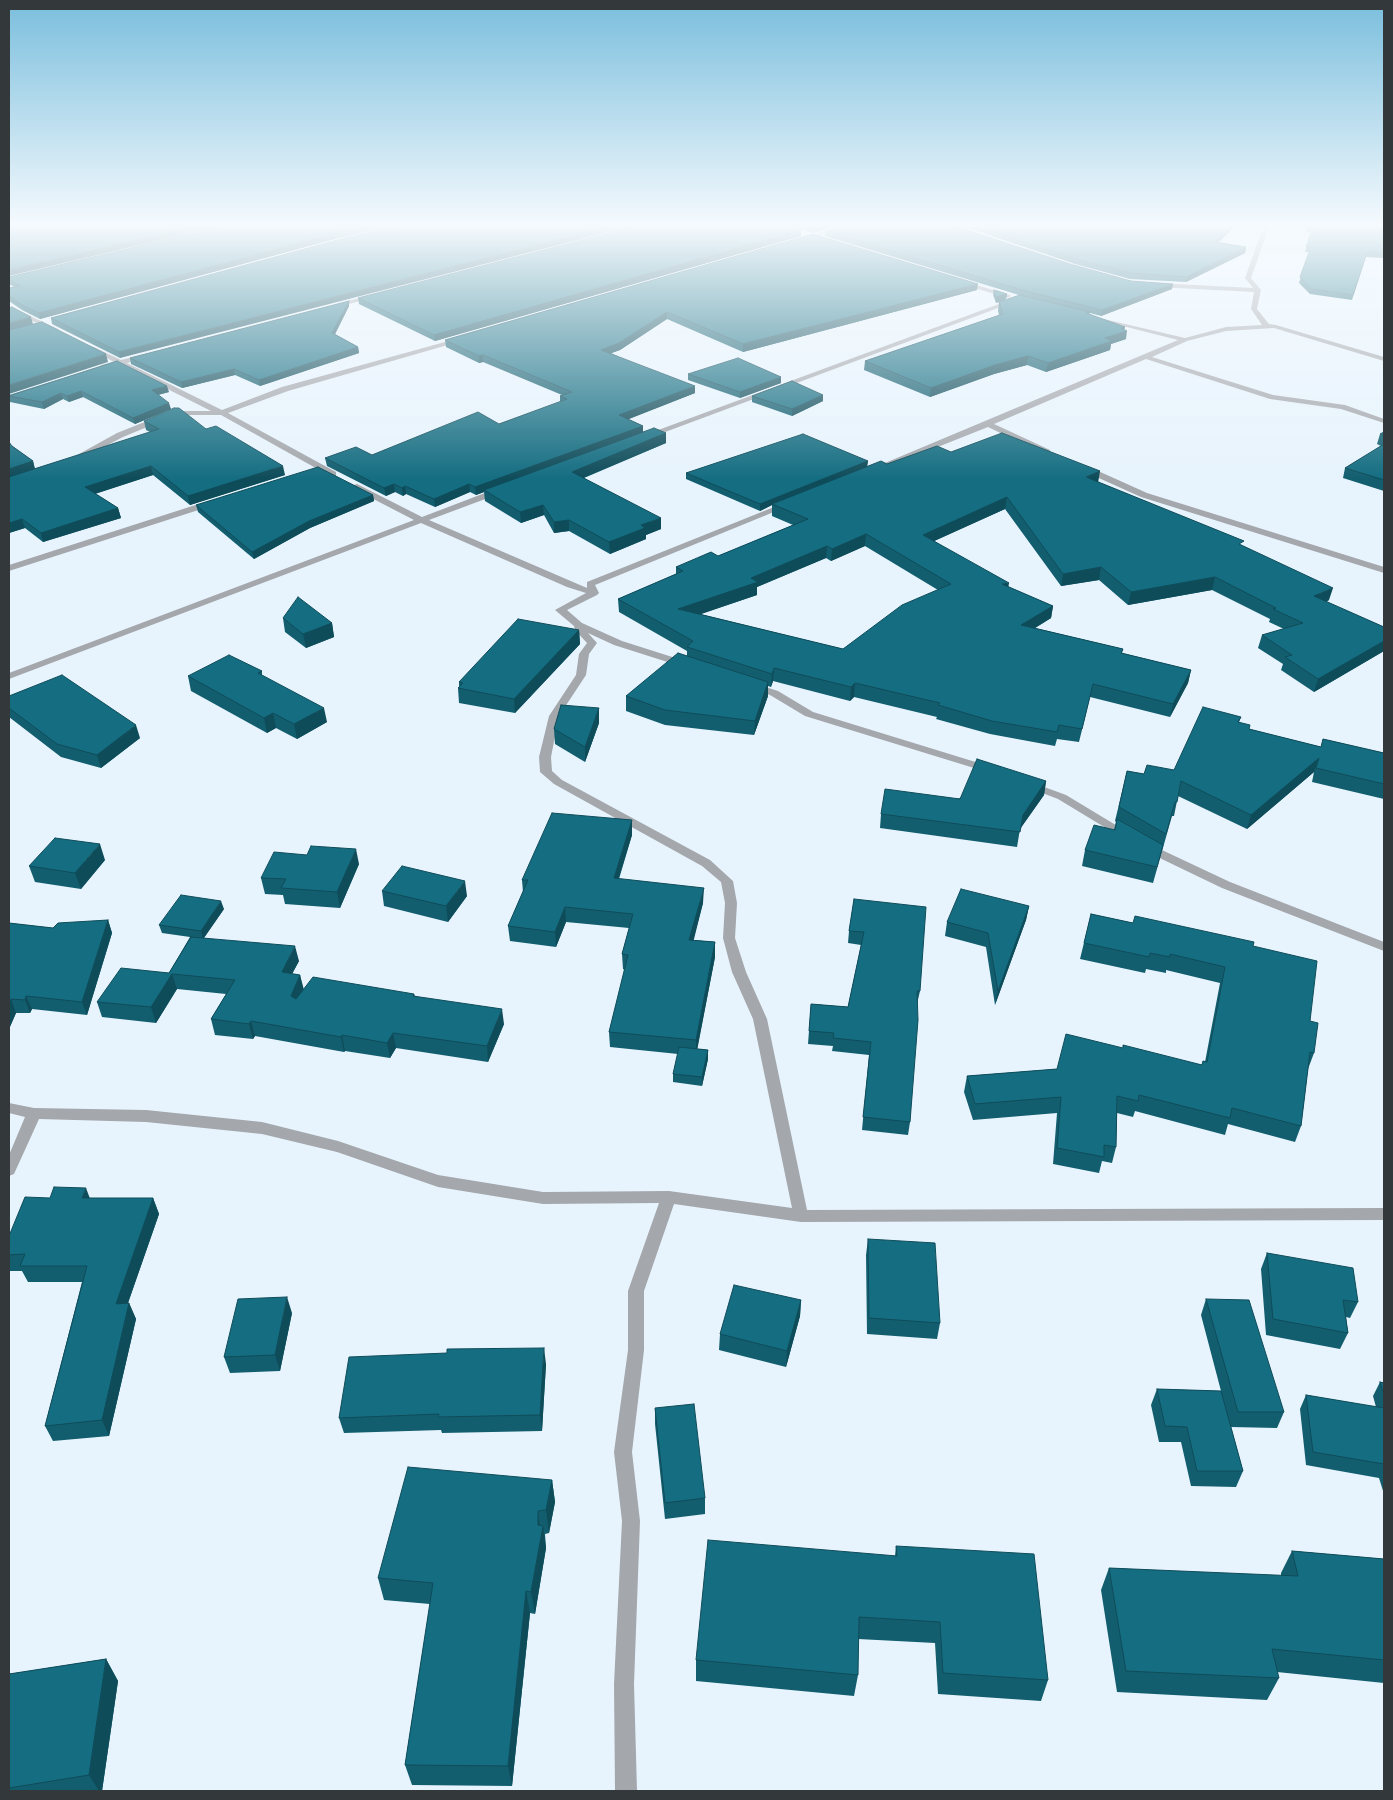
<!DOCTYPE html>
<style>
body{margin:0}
#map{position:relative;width:1393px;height:1800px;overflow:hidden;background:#e8f4fd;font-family:"Varela Round",sans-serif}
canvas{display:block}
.frame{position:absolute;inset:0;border:10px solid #33383b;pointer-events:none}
</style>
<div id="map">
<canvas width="1393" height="1800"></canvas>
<div class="frame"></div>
</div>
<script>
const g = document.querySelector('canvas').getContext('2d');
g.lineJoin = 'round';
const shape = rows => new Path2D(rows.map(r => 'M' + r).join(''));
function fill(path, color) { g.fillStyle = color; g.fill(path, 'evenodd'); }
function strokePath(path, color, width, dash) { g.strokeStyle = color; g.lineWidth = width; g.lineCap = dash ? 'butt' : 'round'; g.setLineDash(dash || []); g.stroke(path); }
fill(shape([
 [838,227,847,227,803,241,798,240,838,227],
 [1263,227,1269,227,1251,278,1261,290,1257,309,1269,324,1276,325,1384,357,1384,361,1274,328,1226,331,1187,341,1152,357,1273,395,1345,405,1384,419,1384,423,1341,409,1270,399,1146,359,994,424,1050,450,1050,454,1044,454,988,427,880,470,873,468,1178,340,1091,318,1091,316,1185,338,1226,327,1262,325,1251,309,1254,292,1156,287,1153,285,1156,283,1253,288,1245,278,1263,227],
 [963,281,1010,295,1011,296,1008,298,961,284,960,283,963,281],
 [374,294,377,296,376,297,333,308,330,306,374,294],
 [1015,298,1018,300,1017,301,649,438,642,436,1015,298],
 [9,306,58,329,59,330,54,331,9,310,9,306],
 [463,337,466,339,465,340,288,391,228,413,336,472,336,476,330,476,221,415,176,415,123,437,77,461,70,459,117,433,172,411,211,411,120,365,101,369,101,365,114,362,90,349,90,347,94,347,121,360,150,353,150,357,127,363,222,410,282,387,463,337],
 [1081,466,1087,466,1147,493,1384,567,1384,573,1141,497,1081,470,1081,466],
 [357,484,422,517,498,488,504,488,504,492,429,520,587,588,587,582,784,503,791,505,595,585,599,593,597,595,567,610,582,623,622,641,688,662,689,664,688,666,680,666,614,645,588,633,597,643,589,654,586,675,559,716,551,757,552,771,562,780,710,860,733,881,737,903,735,938,746,972,767,1019,807,1210,1384,1208,1384,1220,801,1222,674,1204,644,1291,644,1350,632,1452,640,1521,634,1684,637,1791,615,1791,614,1684,622,1521,614,1452,628,1350,628,1291,659,1203,543,1204,438,1187,337,1152,262,1134,146,1122,39,1119,14,1174,9,1176,9,1155,25,1117,9,1113,9,1103,34,1108,146,1110,262,1122,338,1141,438,1175,543,1192,669,1191,792,1208,753,1019,732,972,723,938,725,903,721,882,702,866,554,784,540,772,539,757,549,716,576,675,579,654,587,643,575,630,574,626,555,610,586,593,567,587,421,523,9,679,9,673,414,520,354,489,354,485,357,484],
 [211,500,214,501,214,505,9,571,9,565,211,500],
 [753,683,778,691,813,712,995,768,997,770,991,773,987,772,805,716,770,695,749,688,748,686,749,684,753,683],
 [1028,781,1066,795,1134,836,1128,840,1124,839,1058,799,1024,786,1022,784,1024,782,1028,781],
 [1147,843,1230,882,1384,942,1384,951,1222,888,1143,850,1141,847,1143,844,1147,843]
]), '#a4a7ac');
fill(shape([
 [219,227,391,227,342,237,40,319,22,310,9,301,9,288,14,287,9,284,9,277],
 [395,227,120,358,52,324,51,318],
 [794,227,833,227,813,233],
 [959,227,1235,227,1218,242,1246,247,1245,253,1186,282,1130,279,1075,264,965,227],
 [1307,227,1384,227,1384,258,1366,257,1352,300,1310,294,1299,283,1309,252,1305,252,1311,232,1306,232],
 [826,231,1070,264,1131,281,1172,289,1101,316,1090,313,1089,314,1125,330,1126,339,1111,344,1110,350,1046,372,1027,365,994,374,930,397,864,370,865,361,999,315,998,311,999,302,1019,295,825,236],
 [813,234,977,290,743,352,667,319,620,350,611,353,695,393,628,419,643,426,643,432,666,433,666,443,584,478,661,529,646,535,646,539,610,554,569,531,554,533,544,515,521,523,485,501,484,492,476,495,470,492,435,507,406,494,403,496,395,492,386,496,327,466,325,458,372,455,499,424,560,402,560,396,562,395,483,362,479,363,446,347,445,340],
 [801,236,435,341,359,304,358,298],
 [994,290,1007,294,1006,299,996,303,993,295],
 [349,306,335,334,358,347,359,353,260,386,235,375,182,388,131,364,130,358],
 [117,361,169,392,158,395,171,409,135,424,83,397,69,402,63,399,44,409,10,402,9,395],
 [688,374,781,383,740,398,688,380],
 [823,395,823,401,792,416,752,402,752,396],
 [144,421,206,429,285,475,190,505,153,475,95,494,118,508,121,518,43,542,25,528,9,533,12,446,33,461,35,469,150,432,146,430],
 [1384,432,1384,491,1343,478,1345,468,1381,446,1377,444,1380,434],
 [951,452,1098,482,1243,546,1329,600,1326,602,1384,627,1384,651,1314,692,1281,670,1283,664,1258,648,1262,635,1284,629,1269,622,1270,619,1212,590,1128,605,1099,580,1061,586,1005,509,934,541,1009,587,1053,606,1051,618,1035,628,1123,649,1122,653,1191,670,1188,683,1170,717,1090,697,1079,742,1057,739,1055,746,990,734,936,719,937,717,854,697,850,701,773,681,771,687,768,686,768,696,754,735,665,725,626,711,626,696,687,656,687,651,619,612,618,599,676,574,676,567,718,556,793,525,772,516,772,505,760,511,686,479,686,473,868,461,867,466,887,464],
 [865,546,938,590,843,649,700,614,757,595,757,587,826,558,831,561],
 [373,495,374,501,310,528,254,559,198,512,196,505],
 [283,618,332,623,334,637,306,648,285,632],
 [579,630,580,644,515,713,459,703,458,688,459,687,459,682],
 [262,671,262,675,327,722,297,739,276,728,267,733,191,691,188,676],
 [9,696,140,738,101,768,61,757,9,717],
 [599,708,599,723,585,762,555,744,554,729],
 [1241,717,1239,722,1249,729,1321,747,1323,739,1384,753,1384,799,1312,782,1314,772,1247,829,1178,796,1174,816,1172,816,1153,883,1082,866,1085,850,1114,830,1116,822,1115,821,1127,771,1144,774,1174,770],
 [1046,781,1044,795,1020,829,1017,847,880,828,881,814],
 [632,820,632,835,619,879,703,903,693,940,715,942,715,957,697,1049,708,1050,708,1059,702,1086,673,1082,673,1074,678,1054,610,1047,609,1032,625,970,623,969,622,954,629,928,566,922,556,947,510,941,508,926,523,892,522,880],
 [105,860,81,889,35,882,29,866],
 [359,864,340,908,285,904,283,895,265,894,261,878],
 [382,891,467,896,448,922,384,906],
 [854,899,920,991,917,1004,910,1122,908,1135,862,1130,869,1055,832,1051,833,1046,808,1044,811,1004,848,1007,861,945,848,943,849,931],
 [1029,906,1026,920,995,1005,986,947,945,936,947,922],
 [224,909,204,938,299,961,292,974,300,975,303,989,414,994,415,996,504,1024,488,1062,396,1048,390,1058,345,1051,344,1052,255,1036,253,1039,215,1035,211,1019,226,994,177,989,156,1023,102,1017,97,1002,169,973,190,937,162,933,159,925],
 [1091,914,1133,923,1253,946,1310,1021,1314,1053,1308,1069,1301,1126,1295,1142,1228,1124,1225,1135,1135,1111,1133,1117,1117,1113,1116,1147,1112,1163,1102,1161,1099,1173,1053,1164,1057,1113,973,1120,964,1092,967,1076,1057,1069,1123,1048,1202,1065,1203,1061,1205,1062,1220,983,1166,970,1166,973,1146,969,1145,973,1080,959],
 [108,920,112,933,87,1015,32,1009,30,1013,16,1013,9,1029,9,923,53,928],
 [90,1198,153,1198,159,1214,128,1303,129,1303,136,1319,109,1436,53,1441,45,1426,82,1282,28,1282,22,1271,9,1271,9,1236],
 [868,1239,940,1323,937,1339,867,1334,866,1255],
 [1267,1253,1358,1302,1350,1318,1346,1317,1348,1333,1340,1349,1266,1335,1261,1269],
 [1206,1299,1284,1412,1277,1428,1231,1427,1243,1471,1236,1487,1191,1486,1181,1442,1159,1442,1151,1405,1157,1389,1221,1391,1201,1315],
 [801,1300,800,1316,786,1367,719,1350,720,1334],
 [292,1313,280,1371,230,1373,224,1357],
 [546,1364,542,1431,442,1433,441,1430,344,1433,339,1418],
 [1380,1382,1384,1383,1384,1494,1379,1478,1306,1465,1300,1409,1306,1395,1376,1407,1373,1396],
 [655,1408,705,1498,705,1514,665,1519,655,1424],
 [552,1480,555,1502,549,1533,545,1534,546,1548,535,1614,530,1613,512,1786,412,1785,405,1765,430,1604,384,1600,378,1578],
 [896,1546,1048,1680,1041,1701,938,1694,935,1643,858,1639,858,1675,854,1696,696,1681,696,1660,895,1556],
 [1292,1551,1384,1559,1384,1683,1277,1672,1279,1678,1267,1700,1117,1692,1101,1590,1109,1568,1281,1576,1281,1573],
 [106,1659,118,1681,102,1791,9,1791,9,1674]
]), '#125e6f');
fill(shape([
 [192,227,216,227,9,276,9,270],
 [365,227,391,227,342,237,40,319,39,313,341,232],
 [607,227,628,227,120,358,119,352],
 [816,227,833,227,813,233,813,228],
 [1231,227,1235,227,1213,247,1214,242],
 [801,230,801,236,435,341,434,335],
 [1246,247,1245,253,1186,282,1187,277],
 [978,284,977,290,743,352,743,344],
 [1173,284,1172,289,1101,316,1102,310],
 [1007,294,1006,299,996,303,996,297],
 [349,301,349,306,333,338,332,333],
 [667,312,667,319,620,350,601,357,601,350],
 [31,317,33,324,9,331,9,323],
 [1125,327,1124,331,1127,331,1126,339,1111,344,1110,350,1046,372,1048,363,1105,338,1121,328],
 [358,347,359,353,260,386,259,380],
 [106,354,108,362,9,394,9,385],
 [483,355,483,362,479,363,479,356],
 [1028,356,1027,365,994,374,930,397,931,388,995,365],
 [234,369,235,375,182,388,181,382],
 [781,377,781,383,740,398,740,392],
 [167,386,169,392,153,396,152,390],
 [695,386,695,393,619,423,619,415],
 [81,391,83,397,69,402,67,396],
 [61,393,63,399,44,409,42,402],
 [823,395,823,401,792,416,792,409],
 [169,403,171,409,135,424,133,418],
 [643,426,643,433,484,490,484,492,476,495,475,487],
 [666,433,666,443,573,482,572,472],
 [33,461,35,470,9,479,9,469],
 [868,461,867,467,772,504,772,505,760,511,760,504],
 [151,466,153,475,88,496,85,487],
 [283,466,285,475,190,505,188,496],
 [1100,471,1098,483,1086,477],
 [394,484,395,492,386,496,384,488],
 [469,484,470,492,435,507,434,499],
 [405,486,406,494,403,496,402,488],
 [373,495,374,501,310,528,254,559,252,552,309,521],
 [1007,497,1005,509,921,547,923,535],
 [543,505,544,515,521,523,520,512],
 [118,508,121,518,43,542,41,533],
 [661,518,661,529,646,535,646,539,610,554,609,542,641,525],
 [22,519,25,528,9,533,9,523],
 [569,520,569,531,554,533,554,522],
 [866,534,865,546,831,561,832,549],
 [827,546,826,558,757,587,757,595,678,622,678,609],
 [1101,567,1099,580,1061,586,1063,574],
 [1215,577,1212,590,1128,605,1131,592],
 [1009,583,1007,596,1002,584],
 [1333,588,1329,600,1310,609,1314,596],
 [1053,606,1051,618,1019,638,1021,625],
 [332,623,334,637,306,648,303,634],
 [579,630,580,644,515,713,514,699],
 [1384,641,1384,651,1314,692,1318,679],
 [774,668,773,681,771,687,772,674],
 [1191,670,1188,683,1170,717,1173,704],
 [768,682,768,696,754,735,755,721],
 [855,683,854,697,850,701,851,687],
 [324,708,327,722,297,739,294,724],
 [599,708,599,723,585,762,585,747],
 [273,713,276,728,267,733,264,718],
 [136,725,140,738,101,768,97,755],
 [1319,758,1314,772,1247,829,1251,815],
 [1046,781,1044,795,1020,829,1023,815],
 [632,820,632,835,614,893,614,878],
 [100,844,105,860,81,889,75,873],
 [356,849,359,864,340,908,337,892],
 [465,881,467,896,448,922,446,906],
 [704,888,703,903,690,955,689,940],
 [221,901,224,909,203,939,201,931],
 [1029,906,1026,920,995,1005,998,991],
 [565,907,566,922,556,947,555,932],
 [108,920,112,933,87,1015,82,1002],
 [715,942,715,957,696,1056,696,1040],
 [295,946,299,961,285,987,282,972],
 [172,974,177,989,156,1023,151,1007],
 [300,975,304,990,294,1011,291,996],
 [26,996,32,1009,30,1013,25,1000],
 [11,999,16,1013,9,1029,9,1004],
 [502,1009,504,1024,488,1062,487,1046],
 [251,1021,255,1036,253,1039,249,1024],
 [393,1033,396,1048,390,1058,387,1043],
 [342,1035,345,1051,344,1052,341,1037],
 [708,1050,708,1059,702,1086,702,1077],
 [86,1188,92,1204,82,1198],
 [153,1198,159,1214,122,1320,116,1304],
 [287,1297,292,1313,280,1371,275,1355],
 [801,1300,800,1316,786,1367,787,1351],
 [129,1303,136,1319,109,1436,102,1420],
 [544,1348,546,1364,542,1431,540,1415],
 [552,1480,555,1502,549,1533,546,1510],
 [538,1511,541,1534,543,1526,546,1548,535,1614,531,1592,538,1525],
 [526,1591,530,1613,512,1786,508,1766],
 [106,1659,118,1681,102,1791,99,1791,89,1775]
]), '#0f4c5a');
const building = shape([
 [9,227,192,227,9,270,9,227],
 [219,227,365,227,341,232,39,313,20,304,9,296,9,288,20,286,9,279,9,277,219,227],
 [395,227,607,227,119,352,51,318,345,238,395,227],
 [632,227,790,227,801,230,434,335,358,298,632,227],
 [837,227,953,227,961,228,1070,264,1131,281,1173,284,1102,310,1022,290,826,231,837,227],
 [980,227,1231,227,1214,242,1246,247,1187,277,1131,273,1075,259,980,227],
 [1308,227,1384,227,1384,253,1367,252,1353,295,1311,289,1300,277,1311,247,1306,247,1313,227,1308,227],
 [813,234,978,284,743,344,667,312,619,343,601,350,695,386,619,415,643,426,475,487,469,484,434,499,405,486,402,488,394,484,384,488,325,458,356,447,372,455,478,412,499,424,567,399,560,396,572,392,483,355,479,356,445,340,813,234],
 [994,290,1007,294,996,297,994,290],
 [1020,295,1090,312,1086,313,1125,327,1121,328,1127,331,1105,338,1112,341,1048,363,1028,356,995,365,931,388,865,361,1003,314,999,302,1020,295],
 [349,301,332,333,358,347,259,380,234,369,181,382,130,358,349,301],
 [12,307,31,317,9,323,9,308,12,307],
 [42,322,106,354,9,385,9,330,42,322],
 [738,358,781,377,740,392,688,374,738,358],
 [117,361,167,386,152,390,169,403,133,418,81,391,67,396,61,393,42,402,9,396,117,361],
 [792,381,823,395,792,409,752,396,792,381],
 [174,408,179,408,206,429,216,426,283,466,188,496,151,466,85,487,118,508,41,533,22,519,9,523,9,477,159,429,144,421,174,408],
 [654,428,666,433,572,472,661,518,641,525,645,528,609,542,569,520,554,522,543,505,520,512,484,490,654,428],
 [1384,432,1384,436,1380,434,1384,432],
 [1002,433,1100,471,1086,477,1244,541,1239,544,1333,588,1314,596,1384,627,1384,641,1318,679,1285,657,1292,655,1262,635,1303,623,1273,609,1276,608,1215,577,1131,592,1101,567,1063,574,1007,497,923,535,1009,583,1002,584,1053,606,1021,625,1123,649,1121,653,1191,670,1173,704,1093,684,1082,729,1059,725,1057,732,992,721,938,705,940,703,855,683,851,687,774,668,772,674,687,647,693,641,618,599,683,571,676,567,711,552,718,556,808,519,772,504,881,461,887,464,937,446,951,452,1002,433],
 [866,534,951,584,902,605,843,649,678,609,758,582,751,578,827,546,832,549,866,534],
 [803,434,868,461,760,504,686,473,803,434],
 [9,442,12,446,33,461,9,469,9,442],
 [1384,444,1384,480,1345,468,1384,444],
 [318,467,373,495,309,521,252,552,196,505,318,467],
 [298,597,332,623,303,634,283,618,298,597],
 [518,619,579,630,514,699,458,688,463,683,459,682,518,619],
 [678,653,768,682,755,721,665,710,626,696,678,653],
 [229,655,262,671,258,673,324,708,294,724,273,713,264,718,188,676,229,655],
 [62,675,136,725,97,755,57,744,9,708,9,696,62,675],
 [561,705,599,708,585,747,554,729,561,705],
 [1203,707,1241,717,1238,722,1250,725,1249,729,1321,747,1323,739,1384,753,1384,784,1316,768,1319,758,1251,815,1181,781,1177,802,1175,802,1166,834,1119,807,1127,771,1144,774,1147,765,1174,770,1203,707],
 [977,759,1046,781,1023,815,1020,832,881,814,885,789,960,799,977,759],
 [552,813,632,820,614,878,704,888,689,940,715,942,696,1040,609,1032,628,955,622,954,633,914,565,907,555,932,508,926,528,880,522,880,552,813],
 [1117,819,1163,845,1157,867,1085,850,1094,825,1115,830,1117,819],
 [55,838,100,844,75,873,29,866,55,838],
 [311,846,356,849,337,892,281,888,286,879,261,878,274,852,307,855,311,846],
 [402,866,465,881,446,906,382,891,402,866],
 [961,889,1029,906,998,991,988,933,947,922,961,889],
 [181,895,221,901,201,931,159,925,181,895],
 [854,899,926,907,920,991,917,991,918,1020,910,1122,863,1117,871,1042,833,1038,834,1033,809,1031,811,1004,848,1007,864,932,849,931,854,899],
 [1091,914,1133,923,1135,916,1254,942,1253,946,1317,961,1310,1021,1318,1023,1314,1053,1310,1052,1301,1126,1232,1108,1230,1118,1139,1095,1138,1101,1117,1096,1116,1147,1104,1145,1104,1157,1057,1148,1061,1097,975,1104,967,1076,1057,1069,1066,1034,1123,1048,1123,1045,1202,1065,1203,1061,1207,1062,1225,967,1170,954,1170,957,1150,953,1149,957,1084,943,1091,914],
 [108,920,82,1002,26,996,25,1000,11,999,9,1004,9,923,53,928,58,923,108,920],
 [191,937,295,946,282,972,300,975,291,996,296,999,313,977,414,994,413,996,502,1009,487,1046,393,1033,387,1043,342,1035,341,1037,251,1021,249,1024,211,1019,235,980,172,974,151,1007,97,1002,121,968,169,973,191,937],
 [679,1047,708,1050,702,1077,673,1074,679,1047],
 [54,1187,86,1188,82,1198,153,1198,116,1304,129,1303,102,1420,45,1426,87,1266,20,1266,25,1254,9,1255,9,1236,25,1197,50,1198,54,1187],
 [868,1239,935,1243,940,1323,869,1318,868,1239],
 [1267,1253,1353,1268,1358,1302,1343,1300,1348,1333,1273,1319,1267,1253],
 [734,1285,801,1300,787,1351,720,1334,734,1285],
 [287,1297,275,1355,224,1357,238,1299,287,1297],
 [1206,1299,1249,1300,1284,1412,1238,1412,1206,1299],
 [544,1348,540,1415,438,1417,439,1414,339,1418,349,1357,447,1353,447,1349,544,1348],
 [1380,1382,1384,1383,1384,1395,1380,1382],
 [1157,1389,1221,1391,1243,1471,1197,1471,1187,1427,1165,1426,1157,1389],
 [1306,1395,1384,1408,1384,1464,1313,1452,1306,1395],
 [694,1404,705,1498,665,1503,655,1408,694,1404],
 [408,1467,552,1480,546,1510,538,1511,538,1525,543,1526,531,1592,526,1591,508,1766,405,1765,433,1583,378,1578,408,1467],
 [708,1540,897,1556,896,1546,1034,1554,1048,1680,943,1673,940,1622,859,1617,858,1675,696,1660,708,1540],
 [1292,1551,1384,1559,1384,1660,1272,1649,1279,1678,1126,1671,1109,1568,1298,1576,1292,1551],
 [106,1659,89,1775,9,1788,9,1674,106,1659]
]);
fill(building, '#156d81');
strokePath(building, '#0f4c5a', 1);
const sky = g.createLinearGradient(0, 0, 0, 479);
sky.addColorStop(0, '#7abedd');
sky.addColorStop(0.47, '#f5fafe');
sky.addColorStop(1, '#f5fafe00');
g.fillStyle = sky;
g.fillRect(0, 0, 1393, 479);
</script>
